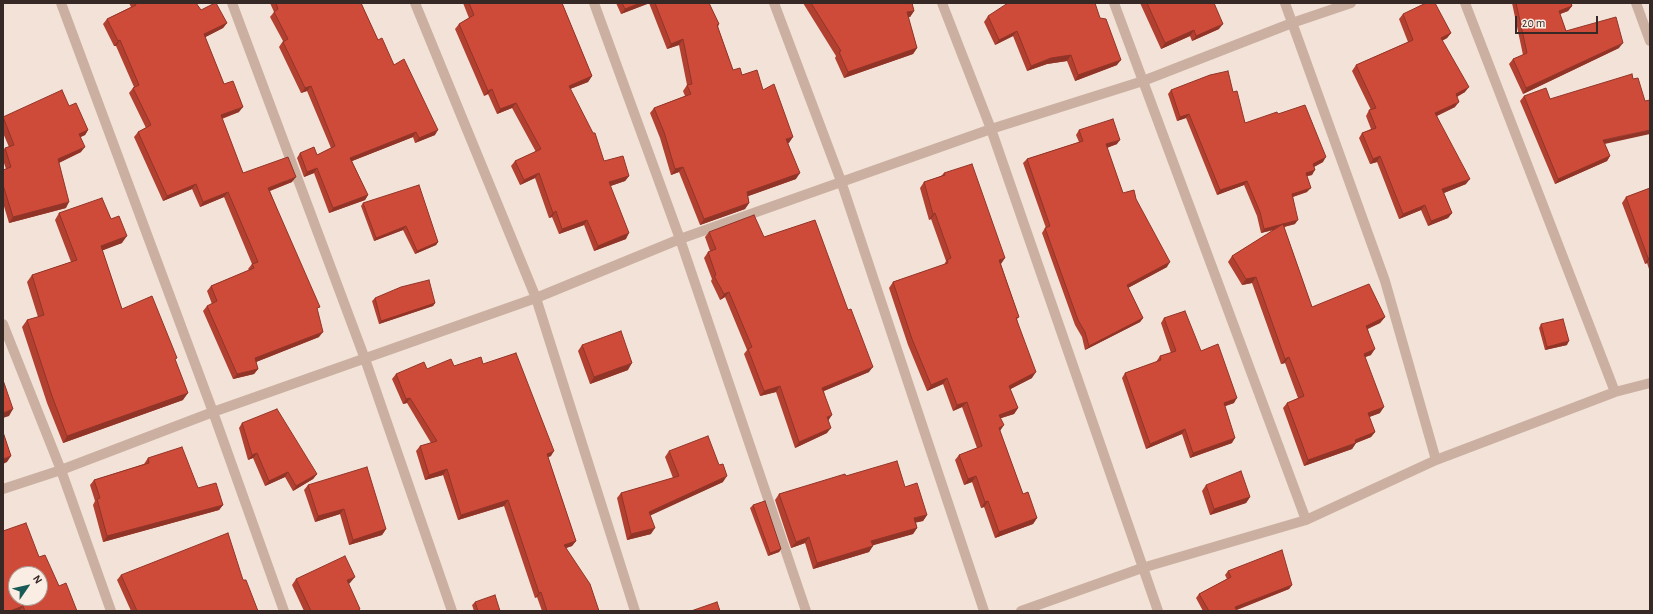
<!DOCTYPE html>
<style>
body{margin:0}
#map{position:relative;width:1653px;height:614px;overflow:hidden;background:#f3e2d7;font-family:"Alegreya Sans",sans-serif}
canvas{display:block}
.frame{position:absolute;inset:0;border:4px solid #362825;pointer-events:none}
.north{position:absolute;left:8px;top:566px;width:40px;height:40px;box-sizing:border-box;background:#faede3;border:1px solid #ac9e97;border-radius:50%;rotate:56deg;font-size:11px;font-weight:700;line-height:16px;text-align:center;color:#362825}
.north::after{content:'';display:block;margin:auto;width:14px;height:18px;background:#185a56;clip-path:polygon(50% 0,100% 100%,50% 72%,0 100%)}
.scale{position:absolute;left:1515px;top:16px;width:83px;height:18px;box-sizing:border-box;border:2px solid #362825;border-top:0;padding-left:5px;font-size:12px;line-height:14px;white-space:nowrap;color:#362825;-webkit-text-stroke:3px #faede3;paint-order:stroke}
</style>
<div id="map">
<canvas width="1653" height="614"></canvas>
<div class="frame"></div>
<div class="north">N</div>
<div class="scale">20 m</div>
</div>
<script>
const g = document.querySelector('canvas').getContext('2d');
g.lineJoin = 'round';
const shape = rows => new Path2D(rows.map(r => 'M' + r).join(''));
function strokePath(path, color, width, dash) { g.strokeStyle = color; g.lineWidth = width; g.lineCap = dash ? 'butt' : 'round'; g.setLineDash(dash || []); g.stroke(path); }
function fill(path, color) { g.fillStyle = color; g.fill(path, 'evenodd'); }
strokePath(shape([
 [61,3,213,412,284,611],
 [232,3,365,359,452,611],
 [415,3,536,298,635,611],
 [594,3,680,239,806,611],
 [774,3,841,181,984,611],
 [942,3,991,129,1158,611],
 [1114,3,1306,520],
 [1285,3,1385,281,1436,460],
 [1465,3,1615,392],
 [1636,3,1650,41],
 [3,324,61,470,111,611],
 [3,489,61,470,213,412,536,298,680,239,991,129,1143,81,1292,23,1351,3],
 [1021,611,1142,568,1306,520,1436,460,1615,392,1650,383]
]), '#cbb0a2', 10);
fill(shape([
 [129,3,196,3,201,10,227,23,223,28,205,37,224,84,239,112,222,119,243,173,292,182,270,191,317,310,319,337,256,362,258,369,254,374,233,379,203,311,207,306,212,304,207,291,211,286,249,270,248,269,252,264,224,197,200,207,192,189,163,201,134,137,138,132,146,128,129,93,133,88,134,87,116,46,114,46,103,24,107,19,131,7],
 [270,3,361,3,378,40,394,65,435,135,415,143,413,137,352,161,368,195,365,200,329,213,314,173,304,177,297,158,300,153,317,155,331,148,307,91,301,93,279,47,283,41,270,17,274,12],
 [463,3,562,3,592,76,588,82,570,89,604,161,629,176,625,181,610,186,626,239,594,251,584,225,559,234,552,217,549,218,535,178,520,185,511,166,515,161,536,152,512,108,497,114,488,94,484,96,455,29,459,24,469,18],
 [616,3,709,3,719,24,718,27,733,70,742,75,763,90,789,143,788,143,796,179,748,196,749,203,745,209,700,225,679,172,671,175,660,138,650,113,654,108,685,96,683,91,687,85,679,45,667,49,649,3,621,14],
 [803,3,912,3,914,11,910,17,908,17,917,48,913,54,844,78,835,58,836,56],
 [1140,3,1214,3,1219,29,1192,41,1190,36,1161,49],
 [1512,3,1571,3,1572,6,1568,11,1560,14,1566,31,1619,48,1523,94,1509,64,1513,59,1523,55],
 [1403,14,1451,33,1447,38,1442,41,1465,92,1457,97,1455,107,1437,116,1466,184,1444,193,1452,213,1448,218,1428,226,1421,210,1399,219,1377,162,1370,164,1359,138,1362,133,1371,129,1366,116,1369,110,1371,110,1352,71,1356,65,1408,42,1399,19],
 [988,16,1100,18,1117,65,1075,81,1067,61,1047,64,1027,71,1013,36,995,45,984,22],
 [1171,90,1233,92,1245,123,1278,114,1323,162,1314,167,1312,175,1307,176,1307,192,1293,197,1295,224,1284,227,1312,307,1385,317,1380,323,1368,329,1371,355,1365,357,1380,413,1369,417,1375,432,1371,437,1356,443,1352,449,1304,466,1283,408,1287,403,1298,398,1285,363,1281,364,1252,283,1242,285,1228,262,1232,256,1274,230,1261,233,1257,216,1244,185,1217,195,1186,118,1177,121,1168,94],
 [1524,96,1550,99,1605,144,1610,156,1607,161,1555,184,1520,101],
 [69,106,88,130,85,135,81,137,81,152,59,163,66,208,9,223,3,203,3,170,6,169,3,160,3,151,5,148,9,147,3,133,3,117],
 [1079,130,1117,144,1107,148,1123,193,1136,199,1167,267,1128,288,1143,318,1140,322,1085,350,1082,337,1075,325,1042,233,1045,228,1046,228,1023,163,1027,159,1079,142,1076,135],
 [944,173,1001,264,1019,317,1017,319,1032,378,1010,389,1018,408,1014,414,1001,418,1000,431,1023,494,1037,518,1033,524,995,538,984,507,981,508,972,482,964,485,955,460,959,455,977,448,962,407,953,411,943,384,927,391,908,345,889,288,893,282,944,265,946,261,931,219,929,220,920,188,924,182,941,176],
 [1650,188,1650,272,1647,263,1645,264,1622,203,1626,197],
 [363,203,438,242,436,245,415,254,403,230,374,241,361,206],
 [59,213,111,219,122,243,102,250,122,309,175,360,183,400,63,443,47,403,22,327,27,320,38,317,27,282,32,275,71,262,55,220],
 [709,232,764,237,869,372,824,391,828,420,827,433,795,448,776,392,760,396,744,354,747,350,725,297,720,300,711,281,712,279,704,258,708,252,710,251,705,237],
 [375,298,435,303,433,306,379,324,372,301],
 [1164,318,1201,351,1234,403,1225,406,1232,443,1190,458,1182,434,1146,449,1122,378,1125,373,1156,362,1160,356,1171,353,1161,323],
 [1541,324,1567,345,1545,350,1539,328],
 [582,345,628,370,590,384,578,351],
 [483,364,551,456,548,457,576,541,572,546,566,548,599,611,542,611,537,597,535,598,504,506,458,520,443,475,425,480,416,451,420,446,431,443,407,403,403,404,392,379,396,374,427,369],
 [242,423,317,474,313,479,293,491,285,477,265,486,253,458,248,460,239,428],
 [669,451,723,482,650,515,651,534,627,540,617,498,621,493,673,478,665,457],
 [148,458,198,488,223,505,219,510,103,542,93,505,95,501,90,485,94,480,144,464],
 [846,476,905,487,927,515,923,521,916,522,917,528,913,534,873,545,869,552,813,569,805,543,791,548,775,500,779,494],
 [308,485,386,529,382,535,349,545,340,514,315,522,304,490],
 [1206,485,1250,497,1246,503,1210,515,1202,491],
 [753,505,781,549,779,552,768,556,750,508],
 [39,557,59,586,77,611,3,611],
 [1228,571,1292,585,1289,589,1237,610,1237,611,1203,611,1196,598,1199,594,1227,579,1225,575],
 [121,575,243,580,257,611,131,611,117,580],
 [296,579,350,583,348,584,359,611,304,611,292,585],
 [475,602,500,611,474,611,472,605]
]), '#b24031');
fill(shape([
 [640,3,650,3,621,14,625,9],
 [1572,6,1568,11,1555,16,1559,11],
 [914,11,910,17,903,18,907,12],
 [227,23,223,28,200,40,204,34],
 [1223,24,1219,29,1192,41,1196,36],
 [1194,30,1190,36,1161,49,1165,43],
 [1017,31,1013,36,995,45,999,40],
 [1451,33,1447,38,1437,43,1441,38],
 [683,39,679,45,667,49,671,44],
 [120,40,116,46,114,46,118,41],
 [1623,43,1619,48,1523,94,1526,88],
 [917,48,913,54,844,78,848,72],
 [1071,55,1067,61,1047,64,1027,71,1031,66,1051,58],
 [1121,60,1117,65,1075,81,1078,75],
 [592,76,588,82,565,91,569,86],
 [311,86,307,91,301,93,305,88],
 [1469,87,1465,92,1452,99,1456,94],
 [492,89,488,94,484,96,488,91],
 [1459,102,1455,107,1432,118,1435,113],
 [516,103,512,108,497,114,500,109],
 [243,107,239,112,217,120,221,115],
 [1189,114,1186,118,1177,121,1180,117],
 [88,130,85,135,75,139,79,134],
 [438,130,435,135,415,143,419,138],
 [1650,130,1650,134,1600,145,1603,140],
 [416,132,413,137,347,163,350,158],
 [793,137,789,143,782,145,786,139],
 [1120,140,1117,144,1103,149,1106,144],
 [85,147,81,152,54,165,58,159],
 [1380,156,1377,162,1370,164,1373,159],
 [1610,156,1607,161,1555,184,1558,179],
 [1326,157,1323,162,1310,169,1313,164],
 [683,167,679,172,671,175,675,169],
 [317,168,314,173,304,177,307,172],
 [1315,170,1312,175,1303,177,1306,173],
 [539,173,535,178,520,185,524,180],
 [800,173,796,179,743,198,747,192],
 [629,176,625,181,605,188,609,182],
 [296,177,292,182,264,193,268,188],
 [1470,179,1466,184,1439,195,1442,189],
 [1247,181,1244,185,1217,195,1220,190],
 [196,184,192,189,163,201,167,196],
 [1311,188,1307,192,1289,198,1292,194],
 [228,192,224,197,200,207,203,202],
 [368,195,365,200,329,213,333,208],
 [69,202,66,208,9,223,13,217],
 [749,203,745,209,700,225,704,219],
 [1425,205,1421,210,1399,219,1403,214],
 [556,211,552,217,549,218,553,213],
 [935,213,931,219,929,220,933,214],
 [1452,213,1448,218,1428,226,1431,221],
 [587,220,584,225,559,234,562,229],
 [1298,220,1295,224,1261,233,1264,229],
 [406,226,403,230,374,241,376,238],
 [629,233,626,239,594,251,598,246],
 [127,236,122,243,96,253,101,246],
 [438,242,436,245,415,254,417,251],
 [1005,258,1001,264,995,266,999,260],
 [1648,258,1650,258,1647,263,1645,264],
 [1170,262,1167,267,1124,290,1127,285],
 [1256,277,1252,283,1242,285,1246,279],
 [729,292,725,297,720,300,724,294],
 [435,303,433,306,379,324,381,321],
 [1385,317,1380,323,1362,331,1366,326],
 [1143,318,1140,322,1085,350,1089,346],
 [323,332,319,337,251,364,255,358],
 [1569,341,1567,345,1545,350,1547,347],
 [1375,349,1371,355,1360,359,1364,354],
 [1289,357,1285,363,1281,364,1285,359],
 [632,363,628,370,590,384,594,377],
 [873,367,869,372,819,393,822,388],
 [258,369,254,374,233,379,237,374],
 [1036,372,1032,378,1005,392,1009,386],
 [947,378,943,384,927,391,931,385],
 [780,386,776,392,760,396,764,391],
 [188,393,183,400,63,443,67,436],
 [410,398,407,403,403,404,406,399],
 [1237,398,1234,403,1220,408,1224,403],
 [967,402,962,407,953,411,957,405],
 [1384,407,1380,413,1364,419,1368,413],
 [1018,408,1014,414,995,420,999,415],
 [13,409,9,416,3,418,3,413],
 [832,415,828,421,827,417],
 [1004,425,1000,431,995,434,999,428],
 [831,428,827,433,795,448,799,442],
 [1185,429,1182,434,1146,449,1150,444],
 [1375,432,1371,437,1356,443,1352,449,1304,466,1308,460,1355,440],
 [1235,438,1232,443,1190,458,1193,453],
 [554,451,551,456,543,459,547,454],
 [257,453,253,458,248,460,252,455],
 [11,456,7,462,3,464,3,459],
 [447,469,443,475,425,480,429,475],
 [288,472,285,477,265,486,269,481],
 [317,474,313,479,293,491,296,486],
 [727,476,723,482,645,518,649,512],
 [976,476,972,482,964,485,968,479],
 [1250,497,1246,503,1210,515,1214,509],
 [508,500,504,506,458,520,461,515],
 [988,501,984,507,981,508,985,502],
 [223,505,219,510,103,542,107,536],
 [344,509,340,514,315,522,318,516],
 [927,515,923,521,910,524,914,518],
 [1037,518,1033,524,995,538,999,532],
 [655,528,651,534,627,540,631,534],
 [917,528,913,534,867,547,871,541],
 [386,529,382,535,349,545,353,540],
 [809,537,805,543,791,548,796,542],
 [576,541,572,546,560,550,564,545],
 [873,546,869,552,813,569,817,563],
 [781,549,779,552,768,556,770,553],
 [355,577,350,583,342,587,347,580],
 [1292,585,1289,589,1233,611,1235,607],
 [541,592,537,597,535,598,539,593],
 [23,606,19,611,10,611]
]), '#913428');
const building = shape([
 [135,3,196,3,201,10,215,3,216,3,227,23,204,34,224,84,233,81,243,107,221,115,243,173,288,157,296,177,268,188,320,307,317,308,323,332,255,358,258,369,237,374,207,306,217,301,211,286,254,268,252,264,258,262,228,192,203,202,196,184,167,196,138,132,151,125,133,88,139,85,120,40,118,41,107,19,136,5,135,3],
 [276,3,361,3,378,40,382,38,394,65,404,59,438,130,419,138,416,132,350,158,368,195,333,208,317,168,307,172,300,153,314,147,317,155,335,146,311,86,305,88,283,42,288,39,274,12,278,9,276,3],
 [469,3,562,3,592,76,569,86,593,133,595,133,604,161,623,156,629,176,609,182,629,233,598,246,587,220,562,229,556,211,553,213,539,173,524,180,515,161,541,149,516,103,500,109,492,89,488,91,459,24,474,15,469,3],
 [622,3,640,3,625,9,622,3],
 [655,3,709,3,719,24,717,25,733,70,740,68,742,75,757,70,763,90,774,84,793,137,786,139,800,173,747,192,749,203,704,219,683,167,675,169,664,132,654,108,691,94,687,85,692,84,683,39,671,44,655,3],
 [811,3,912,3,914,11,907,12,917,48,848,72,839,52,841,51,811,3],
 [1008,3,1095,3,1100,18,1106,19,1121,60,1078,75,1071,55,1051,58,1031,66,1017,31,999,40,988,16,1008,3],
 [1147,3,1214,3,1223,24,1196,36,1194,30,1165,43,1147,3],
 [1426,3,1435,3,1451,33,1441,38,1469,87,1456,94,1459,102,1435,113,1470,179,1442,189,1452,213,1431,221,1425,205,1403,214,1380,156,1373,159,1362,133,1376,128,1369,110,1376,108,1356,65,1413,40,1403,14,1426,3],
 [1516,3,1571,3,1572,6,1559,11,1566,31,1616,17,1623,43,1526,88,1513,59,1527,53,1516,3],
 [1228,71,1233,92,1237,91,1245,123,1277,112,1278,114,1305,105,1326,157,1313,164,1315,170,1306,173,1311,188,1292,194,1298,220,1264,229,1260,212,1247,181,1220,190,1189,114,1180,117,1171,90,1210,75,1228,71],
 [1632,74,1633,79,1638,78,1645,101,1650,100,1650,130,1603,140,1610,156,1558,179,1524,96,1546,88,1550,99,1632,74],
 [62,90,69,106,76,103,88,130,79,134,85,147,58,159,69,202,13,217,3,185,3,170,11,167,5,148,14,145,3,117,62,90],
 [1113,119,1120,140,1106,144,1123,193,1134,190,1136,199,1170,262,1127,285,1143,318,1089,346,1085,332,1078,320,1045,228,1050,226,1027,159,1083,141,1079,130,1113,119],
 [972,164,1005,258,999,260,1019,317,1016,318,1036,372,1009,386,1018,408,999,415,1004,425,999,428,1023,494,1028,492,1037,518,999,532,988,501,985,502,976,476,968,479,959,455,982,446,967,402,957,405,947,378,931,385,912,339,893,282,948,263,947,260,951,258,935,213,933,214,924,182,945,175,944,173,972,164],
 [419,185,438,242,417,251,406,226,376,238,363,203,419,185],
 [1650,188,1650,258,1648,258,1626,197,1650,188],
 [102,198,111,219,119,216,127,236,101,246,122,309,152,296,177,358,175,359,188,393,67,436,52,396,27,320,44,315,32,275,77,260,59,213,102,198],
 [754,215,764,237,815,220,848,310,851,309,873,367,822,388,832,415,827,417,831,428,799,442,780,386,764,391,748,349,752,347,729,292,724,294,714,276,716,275,708,252,716,249,709,232,754,215],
 [1283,224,1312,307,1369,284,1385,317,1366,326,1375,349,1364,354,1384,407,1368,413,1375,432,1355,440,1356,443,1308,460,1287,403,1304,396,1289,357,1285,359,1256,277,1246,279,1232,256,1283,224],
 [429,280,435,303,381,321,375,298,401,287,429,280],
 [1185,311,1201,351,1218,344,1237,398,1224,403,1235,438,1193,453,1185,429,1150,444,1125,373,1161,360,1160,356,1176,351,1164,318,1185,311],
 [1563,319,1569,341,1547,347,1541,324,1563,319],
 [621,331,632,363,594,377,582,345,621,331],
 [516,353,554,451,547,454,576,541,564,545,590,584,599,611,547,611,541,592,539,593,508,500,461,515,447,469,429,475,420,446,437,441,410,398,406,399,396,374,424,362,427,369,451,359,454,366,481,357,483,364,516,353],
 [3,380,13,409,3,413,3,380],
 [277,409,317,474,296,486,288,472,269,481,257,453,252,455,242,423,277,409],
 [3,432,11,456,3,459,3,432],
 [708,436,719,465,723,464,727,476,649,512,655,528,631,534,621,493,679,476,669,451,708,436],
 [182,447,198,488,216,483,223,505,107,536,97,499,100,498,94,480,149,463,148,458,182,447],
 [897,461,905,487,917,483,927,515,914,518,917,528,871,541,873,546,817,563,809,537,796,542,779,494,845,474,846,476,897,461],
 [367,467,386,529,353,540,344,509,318,516,308,485,367,467],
 [1241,471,1250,497,1214,509,1206,485,1241,471],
 [765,501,781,549,770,553,753,505,765,501],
 [26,523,39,557,45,555,59,586,66,583,77,611,25,611,23,606,10,611,3,611,3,531,26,523],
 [16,574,40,574,40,598,16,598,16,574],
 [228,533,243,580,246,580,258,611,137,611,121,575,228,533],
 [1282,550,1292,585,1235,607,1237,611,1209,611,1199,594,1231,577,1228,571,1282,550],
 [345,556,355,577,347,580,360,609,357,611,311,611,296,579,345,556],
 [495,595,500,611,478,611,475,602,495,595],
 [717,602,720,611,691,611,717,602]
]);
fill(building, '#cf4b39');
strokePath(building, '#913428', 1);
</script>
